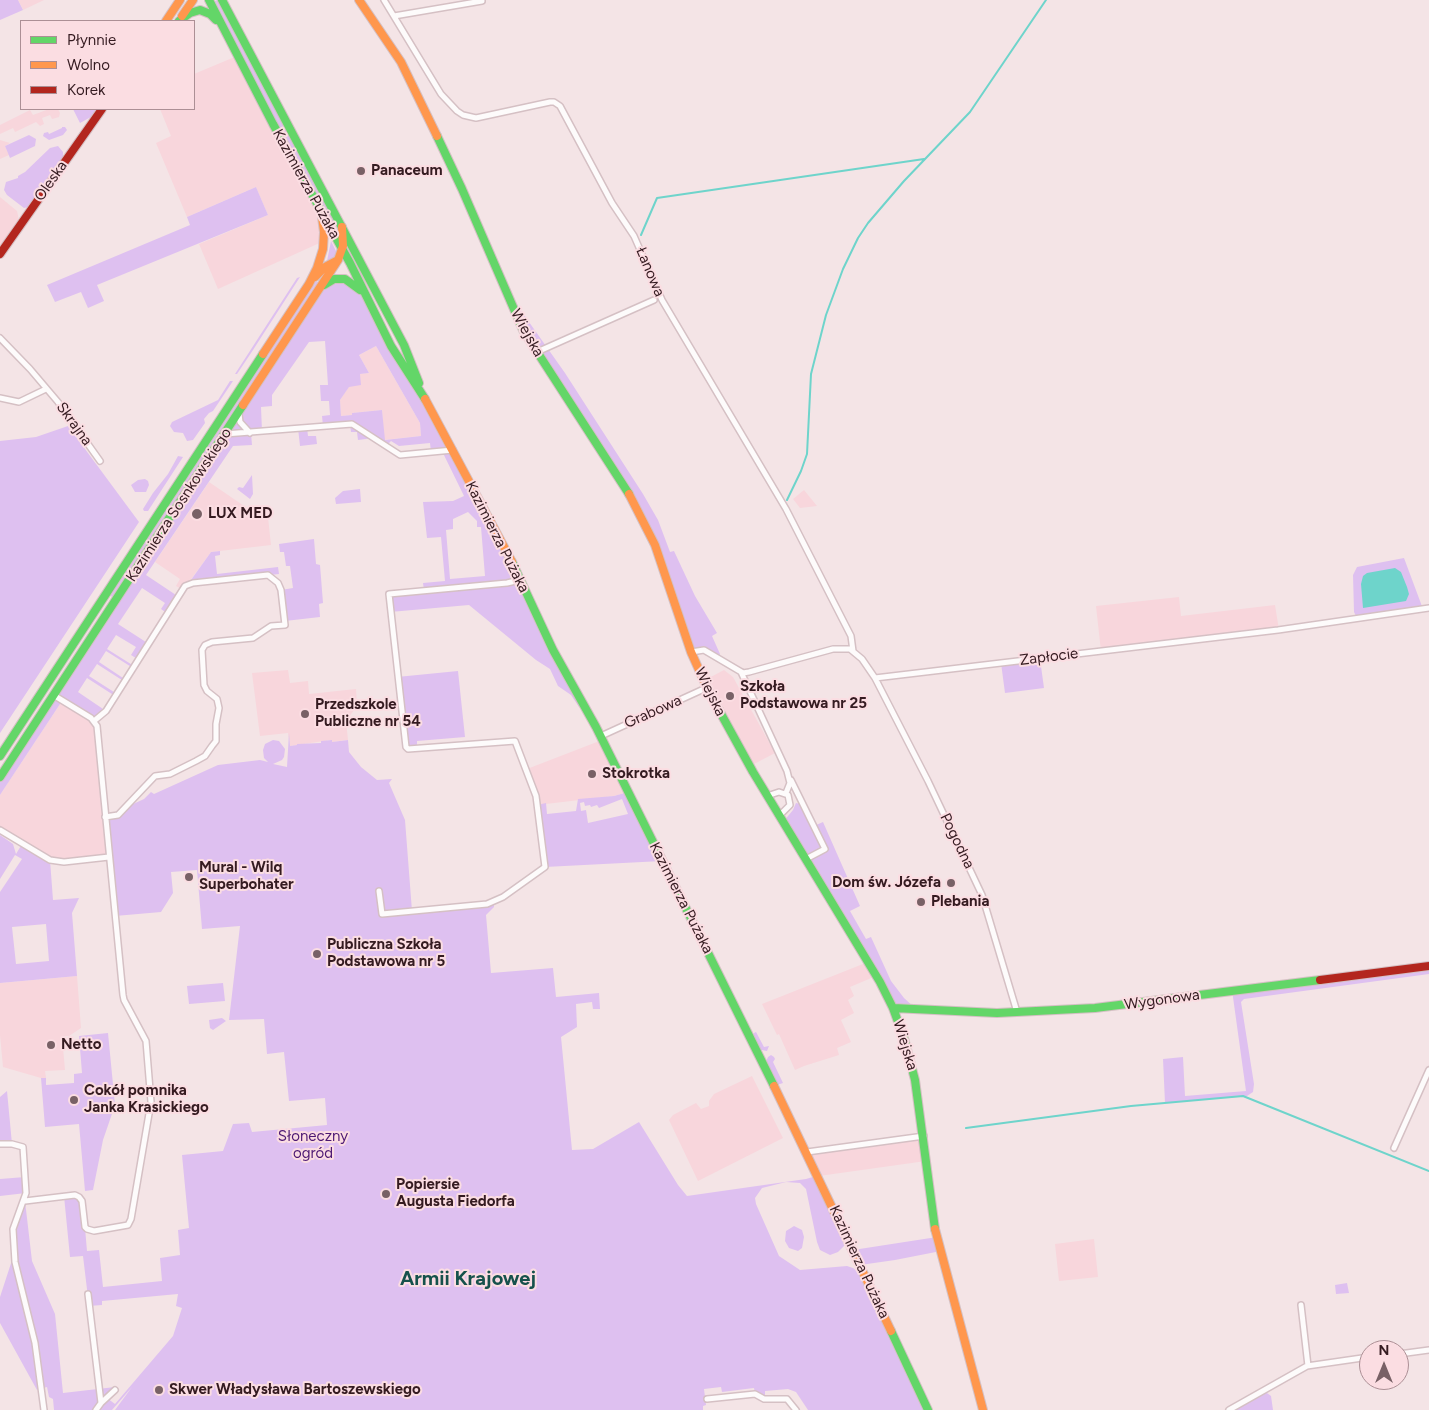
<!DOCTYPE html>
<meta charset="utf-8">
<style>
body{margin:0}
#map{position:relative;width:1429px;height:1410px;overflow:hidden;background:#f4e4e6;font-family:Figtree,sans-serif}
canvas{display:block}
.legend{position:absolute;left:20px;top:20px;width:175px;height:90px;box-sizing:border-box;background:#fbdde2;border:1px solid #ac8f95;margin:0;padding:6px 9px;list-style:none;font-size:15px;color:#351b21}
.legend li{display:flex;align-items:center;gap:10px;height:25px}
.legend b{width:25px;border:1px solid #ac8f95}
.north{position:absolute;left:1359px;top:1340px;width:50px;height:50px;box-sizing:border-box;background:#fbdde2;border:1px solid #ac8f95;border-radius:50%;rotate:0deg;font-size:14px;font-weight:700;line-height:20px;text-align:center;color:#351b21}
.north::after{content:'';display:block;margin:auto;width:18px;height:22px;background:#786166;clip-path:polygon(50% 0,100% 100%,50% 72%,0 100%)}
</style>
<div id="map">
<canvas width="1429" height="1410"></canvas>
<ul class="legend">
<li><b style="height:6px;background:#63d668"></b>Płynnie</li>
<li><b style="height:6px;background:#ff974d"></b>Wolno</li>
<li><b style="height:6px;background:#b3261e"></b>Korek</li>
</ul>
<div class="north">N</div>
</div>
<script>
const g = document.querySelector('canvas').getContext('2d');
g.lineJoin = 'round';
function fill(path, color) { g.fillStyle = color; g.fill(path, 'evenodd'); }
const shape = rows => new Path2D(rows.map(r => 'M' + r).join(''));
function strokePath(path, color, width, dash) { g.strokeStyle = color; g.lineWidth = width; g.lineCap = dash ? 'butt' : 'round'; g.setLineDash(dash || []); g.stroke(path); }
function drawText(font, color, halo, rows, align = 'center') {
  g.font = font + ' Figtree,sans-serif'; g.lineWidth = 4; g.setLineDash([]); g.textBaseline = 'middle'; g.strokeStyle = halo; g.fillStyle = color; for (const [text, x, y, turn = 0] of rows) {
    g.save(); g.translate(x, y); g.rotate((+turn || 0) * Math.PI / 180); g.textAlign = isNaN(turn) ? turn : align; if (halo) g.strokeText(text, 0, 0); g.fillText(text, 0, 0); g.restore();
  }
}
fill(shape([
 [18,0,44,0,23,10],
 [237,56,322,213,324,241,218,289,199,244,268,215,256,187,187,217,156,143,171,136,160,109,194,109,194,74],
 [49,109,58,109,60,113,59,117,52,119,50,115,42,118,44,124,40,126,36,122,15,132,13,128,0,134,0,125,30,110,33,115],
 [0,140,10,143,5,146,9,155,0,159],
 [0,197,17,211,20,225,0,254],
 [376,346,420,423,421,436,384,440,382,410,352,413,352,415,341,416,340,400,349,386,360,374,369,373,359,355],
 [209,482,250,510,267,508,271,545,211,552,183,590,176,586,180,579,155,562],
 [804,490,817,506,800,508,793,499],
 [1179,597,1181,616,1275,605,1279,630,1101,651,1096,606],
 [288,670,290,683,308,681,309,694,356,689,357,706,346,721,348,740,332,742,331,740,290,746,288,733,260,736,252,673],
 [724,670,733,677,775,753,754,764,724,713,707,679],
 [62,701,94,721,109,857,55,861,0,830,0,795],
 [602,740,628,792,614,796,537,805,527,769],
 [868,962,876,976,850,987,854,996,848,1000,854,1013,841,1020,851,1042,837,1048,839,1055,804,1066,795,1070,779,1034,777,1035,762,1004],
 [77,976,81,1028,69,1036,62,1036,65,1070,45,1071,46,1078,41,1078,3,1067,0,1035,0,983],
 [752,1076,783,1138,698,1181,669,1120,673,1115,696,1103,701,1109,709,1106,709,1101,714,1094],
 [924,1136,926,1161,819,1176,807,1152],
 [1094,1239,1098,1277,1059,1281,1055,1244]
]), '#f8d6dc');
fill(shape([
 [0,0,18,0,23,10,0,20],
 [217,0,248,56,335,223,331,225,213,2],
 [73,109,102,109,100,112,80,123],
 [62,127,65,127,67,130,63,135,49,140,43,136,44,133,48,132,49,134,62,128],
 [29,135,36,139,35,146,10,158,5,146],
 [58,146,63,152,63,164,33,206,24,208,7,195,4,190,6,182,18,178,18,176,25,172,50,148],
 [256,187,268,215,97,285,104,301,88,308,81,292,55,302,47,285,190,225,187,217],
 [331,241,337,253,335,259,327,261],
 [300,277,253,350,237,374,235,374,297,278],
 [340,279,359,289,422,392,584,704,579,707,571,695,558,686,550,669,536,660,469,605,390,612,389,594,424,590,423,583,445,581,441,537,427,538,423,502,453,501,464,496,442,451,431,452,430,443,399,446,391,441,386,446,374,438,358,440,357,432,351,432,350,424,323,426,322,416,330,415,329,401,321,401,320,385,328,385,325,341,309,342,272,395,272,406,261,407,262,431,251,433,252,445,233,446,146,575,179,597,168,614,161,609,165,603,142,588,118,624,149,644,139,660,131,655,136,647,116,635,107,649,134,666,133,668,106,651,99,662,126,680,125,682,97,664,89,676,117,694,115,696,87,678,78,692,106,711,94,721,62,701,0,795,0,777,318,292],
 [376,346,420,423,421,436,385,440,382,410,352,413,352,415,341,416,340,400,349,387,361,385,360,374,369,373,359,355],
 [468,512,477,521,477,527,481,527,485,576,450,579,446,530,453,529,453,519],
 [316,281,319,283,114,598,109,595],
 [517,305,565,373,643,494,658,520,670,552,674,551,695,596,717,633,712,636,720,654,718,658,704,650,691,652,650,534,512,307],
 [230,381,233,381,213,411,209,413,204,419,205,423,193,440,187,441,183,433,174,432,170,426,172,422,218,400],
 [68,426,139,522,0,733,0,441,36,437],
 [298,428,307,428,308,436,316,436,317,444,300,446],
 [178,456,183,457,148,511,144,511,143,509,153,493,168,474],
 [252,475,253,494,250,499,237,489,239,487,243,488],
 [145,479,148,481,149,485,146,492,135,492,131,485,138,480],
 [360,489,361,502,336,504,335,498,343,491],
 [314,539,316,564,320,565,323,603,319,604,320,617,285,621,281,590,293,588,290,566,286,566,284,552,280,552,279,544],
 [220,551,220,555,215,556,217,574,278,567,279,574,188,584,211,552],
 [1404,558,1423,609,1357,618,1354,612,1353,575,1357,567],
 [1040,659,1044,688,1005,693,1001,663],
 [458,671,465,737,417,741,417,748,408,749,397,677],
 [289,733,290,746,297,745,297,744,321,743,321,741,332,740,332,742,348,740,349,752,361,767,377,780,392,779,389,783,405,820,412,911,494,902,494,907,486,915,491,973,553,968,556,997,599,993,600,1009,593,1009,592,1002,576,1004,577,1027,561,1037,572,1150,593,1149,639,1122,678,1185,687,1196,806,1179,816,1176,845,1232,844,1246,838,1252,830,1255,820,1250,817,1242,806,1189,800,1183,786,1182,762,1188,755,1198,756,1204,779,1256,800,1270,847,1266,853,1268,866,1277,928,1410,808,1410,796,1392,788,1389,765,1391,765,1399,755,1394,754,1388,722,1392,721,1387,704,1389,706,1405,703,1406,703,1410,115,1410,132,1387,112,1410,54,1410,53,1399,49,1397,47,1387,37,1390,0,1323,0,1297,15,1251,13,1234,25,1201,32,1261,55,1314,63,1393,115,1387,115,1390,107,1398,115,1404,173,1336,182,1308,176,1306,178,1294,102,1301,102,1305,89,1306,83,1256,70,1257,64,1196,75,1195,83,1205,87,1251,99,1250,103,1287,162,1281,160,1258,180,1255,178,1230,189,1228,182,1155,223,1151,233,1124,249,1123,252,1132,327,1125,325,1098,289,1101,284,1052,267,1054,264,1019,229,1020,240,926,202,929,197,870,171,872,173,893,161,912,115,916,105,817,144,799,151,792,154,794,218,765,260,760,268,762,264,758,263,750,265,744,273,740,279,741,285,749,284,757,282,760,273,764,287,767],
 [628,792,662,861,545,867,537,805,546,803,547,814,576,811,578,799,614,796],
 [622,799,628,814,588,823,586,810,581,811,580,803,584,802,585,806,590,805,591,807,597,805,599,808],
 [796,803,801,804,814,826,823,822,860,906,850,911,866,939,871,937,891,981,904,998,915,1008,896,1007,783,822,793,810],
 [0,835,13,844,16,854,22,844,50,860,53,900,79,898,72,913,77,976,0,983,0,892,22,859,15,855,0,879],
 [46,924,49,961,16,964,12,927],
 [1429,966,1429,974,1244,999,1241,1002,1254,1084,1253,1092,1247,1096,1165,1103,1163,1059,1183,1057,1185,1096,1246,1091,1232,990],
 [223,983,225,1001,189,1004,187,986],
 [222,1018,226,1021,213,1030,210,1028,209,1020],
 [756,1032,764,1047,769,1046,767,1051,756,1049,751,1039,754,1033],
 [108,1033,115,1105,103,1140,93,1190,85,1191,79,1124,45,1127,41,1078,46,1078,46,1085,74,1083,74,1074,82,1073,79,1036],
 [771,1055,774,1057,775,1059,773,1062,783,1083,774,1086,764,1066,768,1057],
 [7,1091,12,1144,0,1144,0,1097],
 [25,1177,26,1193,0,1196,0,1179],
 [794,1226,802,1230,804,1237,802,1248,798,1251,789,1248,785,1241,786,1231],
 [937,1237,941,1251,895,1260,860,1265,853,1250],
 [1347,1283,1349,1293,1336,1294,1335,1285],
 [1263,1390,1271,1396,1273,1410,1229,1410]
]), '#dec0f0');
fill(shape([
 [1395,568,1401,572,1407,587,1409,594,1406,601,1363,608,1361,584,1363,576,1367,573]
]), '#6ed4cb');
strokePath(shape([
 [641,235,657,198,924,159],
 [787,500,801,471,807,454,811,374,826,315,843,269,858,238,868,223,904,181,970,112,1046,0],
 [966,1128,1131,1106,1243,1096,1429,1171]
]), '#6ed4cb', 2);
const street = shape([
 [384,0,441,94,457,111,463,115,476,118,550,102,554,102,560,106,612,203,634,236,662,300,786,509,851,636,853,651],
 [394,16,482,1],
 [0,338,30,369,58,402,100,461],
 [537,352,654,300],
 [0,398,19,402,46,389],
 [239,414,240,422,250,433],
 [225,434,352,424,400,455,453,450],
 [691,652,704,650,743,673,749,672,833,649,850,649,862,659,875,678,1278,630,1429,608],
 [741,672,787,771,790,783,786,793],
 [875,678,928,781,982,895,1017,1012],
 [94,721,106,711,185,586,193,583,268,575,278,583,281,590,285,625,271,626,253,638,212,642,205,645,202,650,204,685,207,691,217,699,219,708,216,724,216,741,212,746,205,756,196,761,170,774,155,776,118,815,105,817],
 [601,736,706,688],
 [791,780,825,849,806,859],
 [767,796,779,792,788,795,790,805,779,816],
 [0,830,50,860,64,862,109,857],
 [379,891,382,914,487,904,503,897,545,867,536,796,515,741,408,749,406,747,389,594,507,583,520,580],
 [0,1144,12,1144,23,1147,26,1193,13,1229,15,1262,35,1343,44,1410],
 [1394,1148,1429,1070],
 [807,1152,924,1136],
 [25,1201,75,1195,79,1197,82,1201,85,1227,87,1229,94,1231,128,1225,131,1219,151,1102,146,1041,124,1000,123,995,97,726,91,718,55,696],
 [88,1294,101,1403,96,1410],
 [1301,1305,1308,1366],
 [1399,1354,1429,1350],
 [707,1399,755,1394,764,1399,787,1399,796,1410],
 [101,1403,115,1390],
 [1229,1410,1307,1366,1369,1357]
]);
const fast = shape([
 [209,0,273,124,350,263,391,346,425,399],
 [222,0,404,345,419,383],
 [179,21,190,13,200,10,210,14,216,20],
 [437,136,462,189,523,330,629,494],
 [324,285,334,279,345,279,360,290],
 [512,562,553,650,596,727,774,1086],
 [709,692,753,772,880,982,893,1008,904,1038,915,1080,935,1229],
 [0,756,263,354],
 [0,777,243,405],
 [893,1008,997,1013,1095,1008,1320,980],
 [891,1331,928,1410]
]);
const slow = shape([
 [359,0,401,62,437,136],
 [182,16,193,0],
 [166,21,180,0],
 [315,277,325,267,338,260],
 [263,354,309,284,317,268,323,249,324,232,322,217],
 [425,399,512,562],
 [243,405,338,260,343,246,342,227],
 [629,494,655,545,691,652,709,692],
 [774,1086,891,1331],
 [935,1229,983,1410]
]);
const jam = shape([
 [0,254,102,109],
 [1320,980,1429,966]
]);
strokePath(street, '#d5c0c4', 8);
strokePath(fast, '#d5c0c4', 10);
strokePath(slow, '#d5c0c4', 10);
strokePath(jam, '#d5c0c4', 10);
strokePath(street, '#fdfbfb', 5);
strokePath(fast, '#63d668', 8);
strokePath(slow, '#ff974d', 8);
strokePath(jam, '#b3261e', 8);
for (const [x, y, r, color] of [
 [361,171,5,"#786166"],
 [197,514,6,"#786166"],
 [730,696,5,"#786166"],
 [305,714,5,"#786166"],
 [592,774,5,"#786166"],
 [189,877,5,"#786166"],
 [951,883,5,"#786166"],
 [921,902,5,"#786166"],
 [317,954,5,"#786166"],
 [51,1045,5,"#786166"],
 [74,1100,5,"#786166"],
 [386,1194,5,"#786166"],
 [159,1390,5,"#786166"]
]) { const dot = new Path2D(); dot.arc(x, y, r, 0, 2 * Math.PI); g.fillStyle = color; g.fill(dot); strokePath(dot, '#fbdde2', 2); }
drawText('bold 15px', '#351b21', '#fbdde2', [
 ["Panaceum",371,171],
 ["LUX MED",208,514],
 ["Szkoła",740,687],
 ["Podstawowa nr 25",740,704],
 ["Przedszkole",315,705],
 ["Publiczne nr 54",315,722],
 ["Stokrotka",602,774],
 ["Mural - Wilq",199,868],
 ["Superbohater",199,885],
 ["Dom św. Józefa",941,883,"right"],
 ["Plebania",931,902],
 ["Publiczna Szkoła",327,945],
 ["Podstawowa nr 5",327,962],
 ["Netto",61,1045],
 ["Cokół pomnika",84,1091],
 ["Janka Krasickiego",84,1108],
 ["Popiersie",396,1185],
 ["Augusta Fiedorfa",396,1202],
 ["Skwer Władysława Bartoszewskiego",169,1390]
], 'left');
drawText('15px', '#351b21', '#fbdde2', [
 ["Oleska",51,181,-55],
 ["Kazimierza Pużaka",306,184,61],
 ["Łanowa",650,272,67],
 ["Wiejska",527,333,61],
 ["Skrajna",74,424,54],
 ["Kazimierza Sosnkowskiego",179,505,-57],
 ["Kazimierza Pużaka",497,537,63],
 ["Zapłocie",1049,657,-7],
 ["Wiejska",710,692,64],
 ["Grabowa",653,712,-24],
 ["Pogodna",957,841,64],
 ["Kazimierza Pużaka",681,898,63],
 ["Wygonowa",1162,1000,-8],
 ["Wiejska",905,1045,73],
 ["Kazimierza Pużaka",859,1262,65]
]);
drawText('15px', '#4c1773', '#fbdde2', [
 ["Słoneczny",313,1137],
 ["ogród",313,1154]
]);
drawText('bold 20px', '#16514c', '#fbdde2', [
 ["Armii Krajowej",468,1279]
]);
</script>
